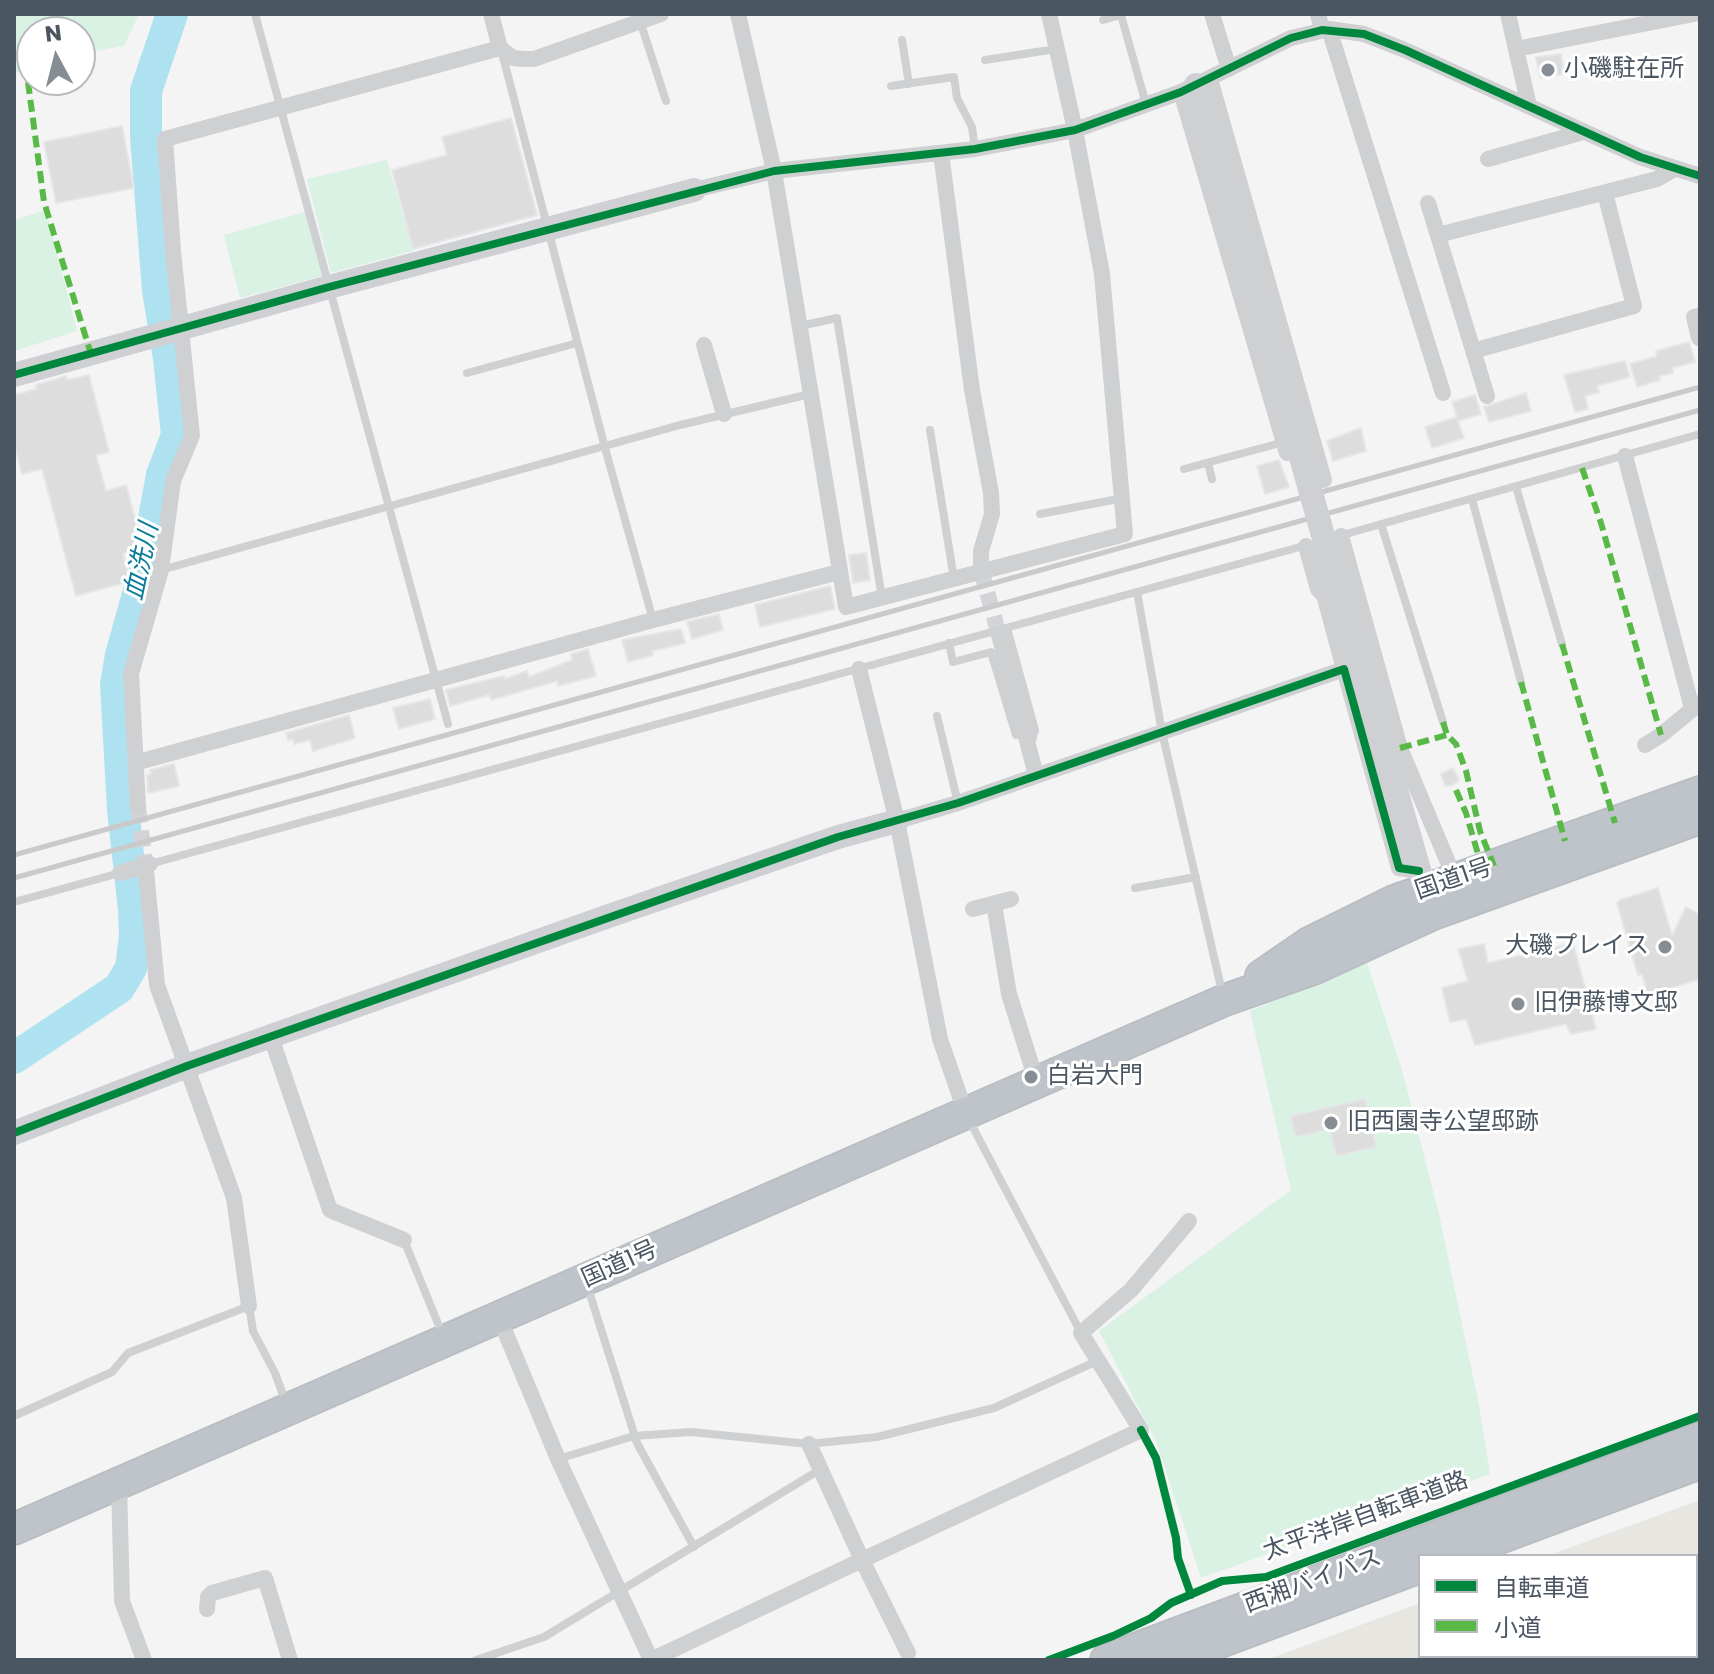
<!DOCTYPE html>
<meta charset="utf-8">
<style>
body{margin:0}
#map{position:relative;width:1714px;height:1674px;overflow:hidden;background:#f4f4f4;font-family:Poppins,"Noto Sans JP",sans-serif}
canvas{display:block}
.frame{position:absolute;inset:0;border:16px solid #4a5661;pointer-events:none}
.legend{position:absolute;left:1418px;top:1554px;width:280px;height:104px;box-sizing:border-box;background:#fff;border:2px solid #b7bbc0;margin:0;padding:10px 14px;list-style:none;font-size:24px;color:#4a5661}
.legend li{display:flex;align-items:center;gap:16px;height:40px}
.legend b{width:40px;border:2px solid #b7bbc0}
.north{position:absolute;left:16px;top:16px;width:80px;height:80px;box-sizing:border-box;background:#fff;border:2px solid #b7bbc0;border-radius:50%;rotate:353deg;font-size:22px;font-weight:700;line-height:32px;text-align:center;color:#4a5661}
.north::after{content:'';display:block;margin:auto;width:28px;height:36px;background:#868d94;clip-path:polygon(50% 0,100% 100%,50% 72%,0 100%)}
</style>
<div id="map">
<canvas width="1714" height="1674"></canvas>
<div class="frame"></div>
<ul class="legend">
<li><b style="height:10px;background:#00873e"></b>自転車道</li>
<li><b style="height:10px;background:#58b947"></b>小道</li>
</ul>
<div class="north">N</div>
</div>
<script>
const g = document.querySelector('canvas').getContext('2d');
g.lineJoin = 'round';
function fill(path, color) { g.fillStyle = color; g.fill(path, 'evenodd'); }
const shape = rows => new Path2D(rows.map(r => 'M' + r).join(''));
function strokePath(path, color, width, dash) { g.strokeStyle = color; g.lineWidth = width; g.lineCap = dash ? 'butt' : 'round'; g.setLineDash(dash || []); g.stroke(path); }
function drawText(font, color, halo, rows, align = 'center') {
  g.font = font + ' Poppins,"Noto Sans JP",sans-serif'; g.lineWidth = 6; g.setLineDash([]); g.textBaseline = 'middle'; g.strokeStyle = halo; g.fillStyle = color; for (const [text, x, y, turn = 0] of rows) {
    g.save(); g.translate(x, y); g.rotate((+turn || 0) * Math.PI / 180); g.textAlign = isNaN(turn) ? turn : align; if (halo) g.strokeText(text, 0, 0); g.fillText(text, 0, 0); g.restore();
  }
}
fill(shape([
 [14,14,139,14,124,46,80,54,80,32,32,32,32,67,14,74],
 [387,160,413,251,331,273,307,179],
 [46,210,77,331,14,351,14,220],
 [305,212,322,276,240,298,224,235],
 [1367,963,1402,1070,1439,1214,1479,1405,1490,1474,1201,1578,1156,1441,1099,1331,1291,1190,1250,1011]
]), '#d9f2e3');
fill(shape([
 [1700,1500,1700,1660,1266,1660,1420,1603,1420,1656,1696,1656,1696,1556,1547,1556]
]), '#e7e6e1');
strokePath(shape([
 [14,1058,119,988,131,968,135,936,134,910,123,809,116,685,121,655,144,573,162,475,177,435,169,358,158,290,146,137,146,91,172,14]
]), '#aee2f0', 32);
const building = shape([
 [1561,54,1564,74,1540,78,1536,57,1561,54],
 [511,118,537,215,413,249,392,170,447,155,442,137,511,118],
 [122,126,134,188,56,203,44,142,122,126],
 [1689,342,1695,362,1672,368,1673,373,1659,376,1660,380,1637,387,1630,364,1657,356,1656,351,1689,342],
 [1625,361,1630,377,1597,386,1599,392,1585,396,1588,409,1575,412,1564,375,1625,361],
 [89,375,109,452,96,455,106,491,126,485,141,540,138,549,123,553,130,581,76,596,42,469,22,474,14,443,14,395,37,389,36,385,66,376,67,380,89,375],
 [1526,393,1531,411,1489,422,1484,407,1526,393],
 [1475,395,1481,414,1458,421,1464,438,1432,448,1425,427,1457,417,1452,402,1475,395],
 [1361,428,1366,451,1333,461,1327,441,1361,428],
 [1279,460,1289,487,1265,494,1257,466,1279,460],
 [866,553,870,580,853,583,849,555,866,553],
 [830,586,835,609,760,627,755,605,830,586],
 [719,614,723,630,692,639,687,622,719,614],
 [681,629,685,643,652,651,653,655,628,662,622,640,681,629],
 [588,649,596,676,558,686,557,681,491,700,489,695,450,706,446,690,504,676,505,679,527,671,529,677,572,660,571,654,588,649],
 [430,699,435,719,399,729,393,708,430,699],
 [349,715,355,738,313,751,310,740,294,744,293,739,288,740,286,733,349,715],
 [174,764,179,786,148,793,147,775,151,774,150,770,174,764],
 [1453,768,1459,780,1453,785,1445,786,1441,774,1453,768],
 [1658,888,1672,936,1686,907,1700,915,1700,979,1648,995,1642,974,1638,975,1617,903,1620,900,1658,888],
 [1573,943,1596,1029,1571,1034,1566,1024,1475,1045,1466,1019,1450,1022,1442,988,1468,981,1458,949,1484,944,1488,963,1573,943],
 [1365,1099,1376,1147,1336,1156,1330,1129,1295,1137,1291,1116,1365,1099]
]);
fill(building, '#ddddde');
strokePath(building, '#e5e6e7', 2);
strokePath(shape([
 [981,570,999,635],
 [138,807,146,871]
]), '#d2d4d7', 16, [16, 8]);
const highway = shape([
 [1261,976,1309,943,1394,901,1700,792],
 [14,1529,1225,1000,1313,969,1433,914,1700,818],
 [1451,1556,1700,1463],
 [1106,1660,1700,1438],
 [1172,1660,1420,1567]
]);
strokePath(highway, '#b9bec3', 34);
strokePath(shape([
 [255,14,448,724],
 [1103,20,1121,15,1146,104],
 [640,21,666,101],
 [902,40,909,84],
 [502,53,605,448,653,620],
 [985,60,1056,49],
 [891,86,954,77,957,98,972,127,975,149],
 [800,326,837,318,882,598],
 [467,373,577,343],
 [930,430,954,579],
 [1208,463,1212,479],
 [1184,469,1284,442],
 [1516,487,1562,644],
 [1472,499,1521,682],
 [1040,514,1123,498],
 [1381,524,1443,722],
 [1339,536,1700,434],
 [161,570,680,425,810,394],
 [1137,592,1162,732,1223,996],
 [1007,628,1035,730,1031,743],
 [949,643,953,662,991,652,1016,735],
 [937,716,958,803],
 [150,864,1307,545],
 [1135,888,1196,877],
 [14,902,120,873],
 [968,1118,1081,1333],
 [404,1240,443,1336],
 [587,1285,637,1443,694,1547],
 [14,1416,112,1372,128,1353,249,1306,253,1331,275,1373,286,1403],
 [558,1459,634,1436,691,1432,809,1444,877,1437,994,1408,1097,1361],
 [476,1660,544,1637,821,1469]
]), '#ced0d2', 8);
strokePath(shape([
 [491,14,500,48,513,58,524,59,534,59,661,14],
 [738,14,774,171,846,607,1125,534,1102,274,1075,130,1049,14],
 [1212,14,1229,69],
 [1318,14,1322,30],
 [1508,14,1529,106],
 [1329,29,1443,393],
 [1516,49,1694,14],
 [1210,79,1324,480],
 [1181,92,1287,453],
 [941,153,972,390,991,493,992,514,981,551,981,570],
 [1488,159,1583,132],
 [694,190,774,171,975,149,1075,130,1181,92,1291,38,1329,29,1364,34,1405,50,1640,157,1700,176],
 [1428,203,1487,396],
 [1438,235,1657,179,1674,169],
 [1699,338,1694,317,1700,316],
 [704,345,724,414],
 [1473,351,1634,306,1605,193],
 [1625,456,1692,708],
 [1341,536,1400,748,1455,879],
 [1306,546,1318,589,1324,595,1344,669],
 [999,635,1036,775],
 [859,669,897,821,940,1039,966,1114],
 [1645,745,1661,735,1700,703],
 [135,763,653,620,839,572],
 [138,807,131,674,161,570,173,481,192,436,173,251,165,139,500,48],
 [897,821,958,803,1344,669,1399,868,1419,871],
 [146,871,157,985,234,1198,249,1306],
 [994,904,1009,994,1037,1083],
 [973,909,1011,899],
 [271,1037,330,1210,404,1240],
 [499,1317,558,1459,651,1660],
 [809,1444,862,1560,1141,1430,1081,1333,1131,1290,1189,1221],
 [119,1483,122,1601,144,1660],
 [207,1609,208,1597,212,1593,265,1578,290,1660],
 [651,1660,862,1560,908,1653]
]), '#ced0d2', 16);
strokePath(shape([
 [1196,85,1258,306],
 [14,375,329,287,694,190],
 [1353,641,1429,904],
 [14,1133,187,1066,603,918,838,837,897,821]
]), '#ced0d4', 24);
strokePath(highway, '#bec4c9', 30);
strokePath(shape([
 [14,855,1700,387],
 [14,878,1700,410]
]), '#c9cacc', 5);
strokePath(shape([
 [120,873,150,864]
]), '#ced0d2', 16);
strokePath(shape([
 [1258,306,1353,641]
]), '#ced0d4', 24);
strokePath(shape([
 [28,82,44,202,91,354],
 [1582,468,1601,523,1661,735],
 [1562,644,1615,823],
 [1521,682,1565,841],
 [1443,722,1447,735,1456,744,1466,771,1480,831,1494,866],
 [1400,748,1447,735],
 [1456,790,1466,813,1480,861]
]), '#58b947', 6, [12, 6]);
strokePath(shape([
 [14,375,329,287,774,171,975,149,1075,130,1181,92,1291,38,1322,30,1364,34,1405,50,1640,157,1700,176],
 [14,1133,187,1066,838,837,958,803,1344,669,1399,868,1419,871],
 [1141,1430,1156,1458,1176,1538,1178,1558,1191,1595],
 [1049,1660,1113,1636,1151,1618,1171,1603,1222,1581,1266,1577,1700,1416]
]), '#00873e', 8);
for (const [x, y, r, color] of [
 [1548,70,8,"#868d94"],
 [1665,947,8,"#868d94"],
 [1518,1004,8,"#868d94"],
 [1031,1077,8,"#868d94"],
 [1331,1123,8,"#868d94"]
]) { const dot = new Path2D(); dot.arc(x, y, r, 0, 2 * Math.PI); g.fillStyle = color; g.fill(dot); strokePath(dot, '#fff', 3); }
drawText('24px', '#4a5661', '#fff', [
 ["小磯駐在所",1564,70],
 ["大磯プレイス",1649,947,"right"],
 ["旧伊藤博文邸",1534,1004],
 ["白岩大門",1047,1077],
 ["旧西園寺公望邸跡",1347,1123]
], 'left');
drawText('24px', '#4a5661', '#fff', [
 ["国道1号",1454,880,-19],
 ["国道1号",620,1265,-24],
 ["太平洋岸自転車道路",1366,1517,-20],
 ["西湘バイパス",1313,1582,-20]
]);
drawText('italic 26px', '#0c7c9b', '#fff', [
 ["血洗川",143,562,-78]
]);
</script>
